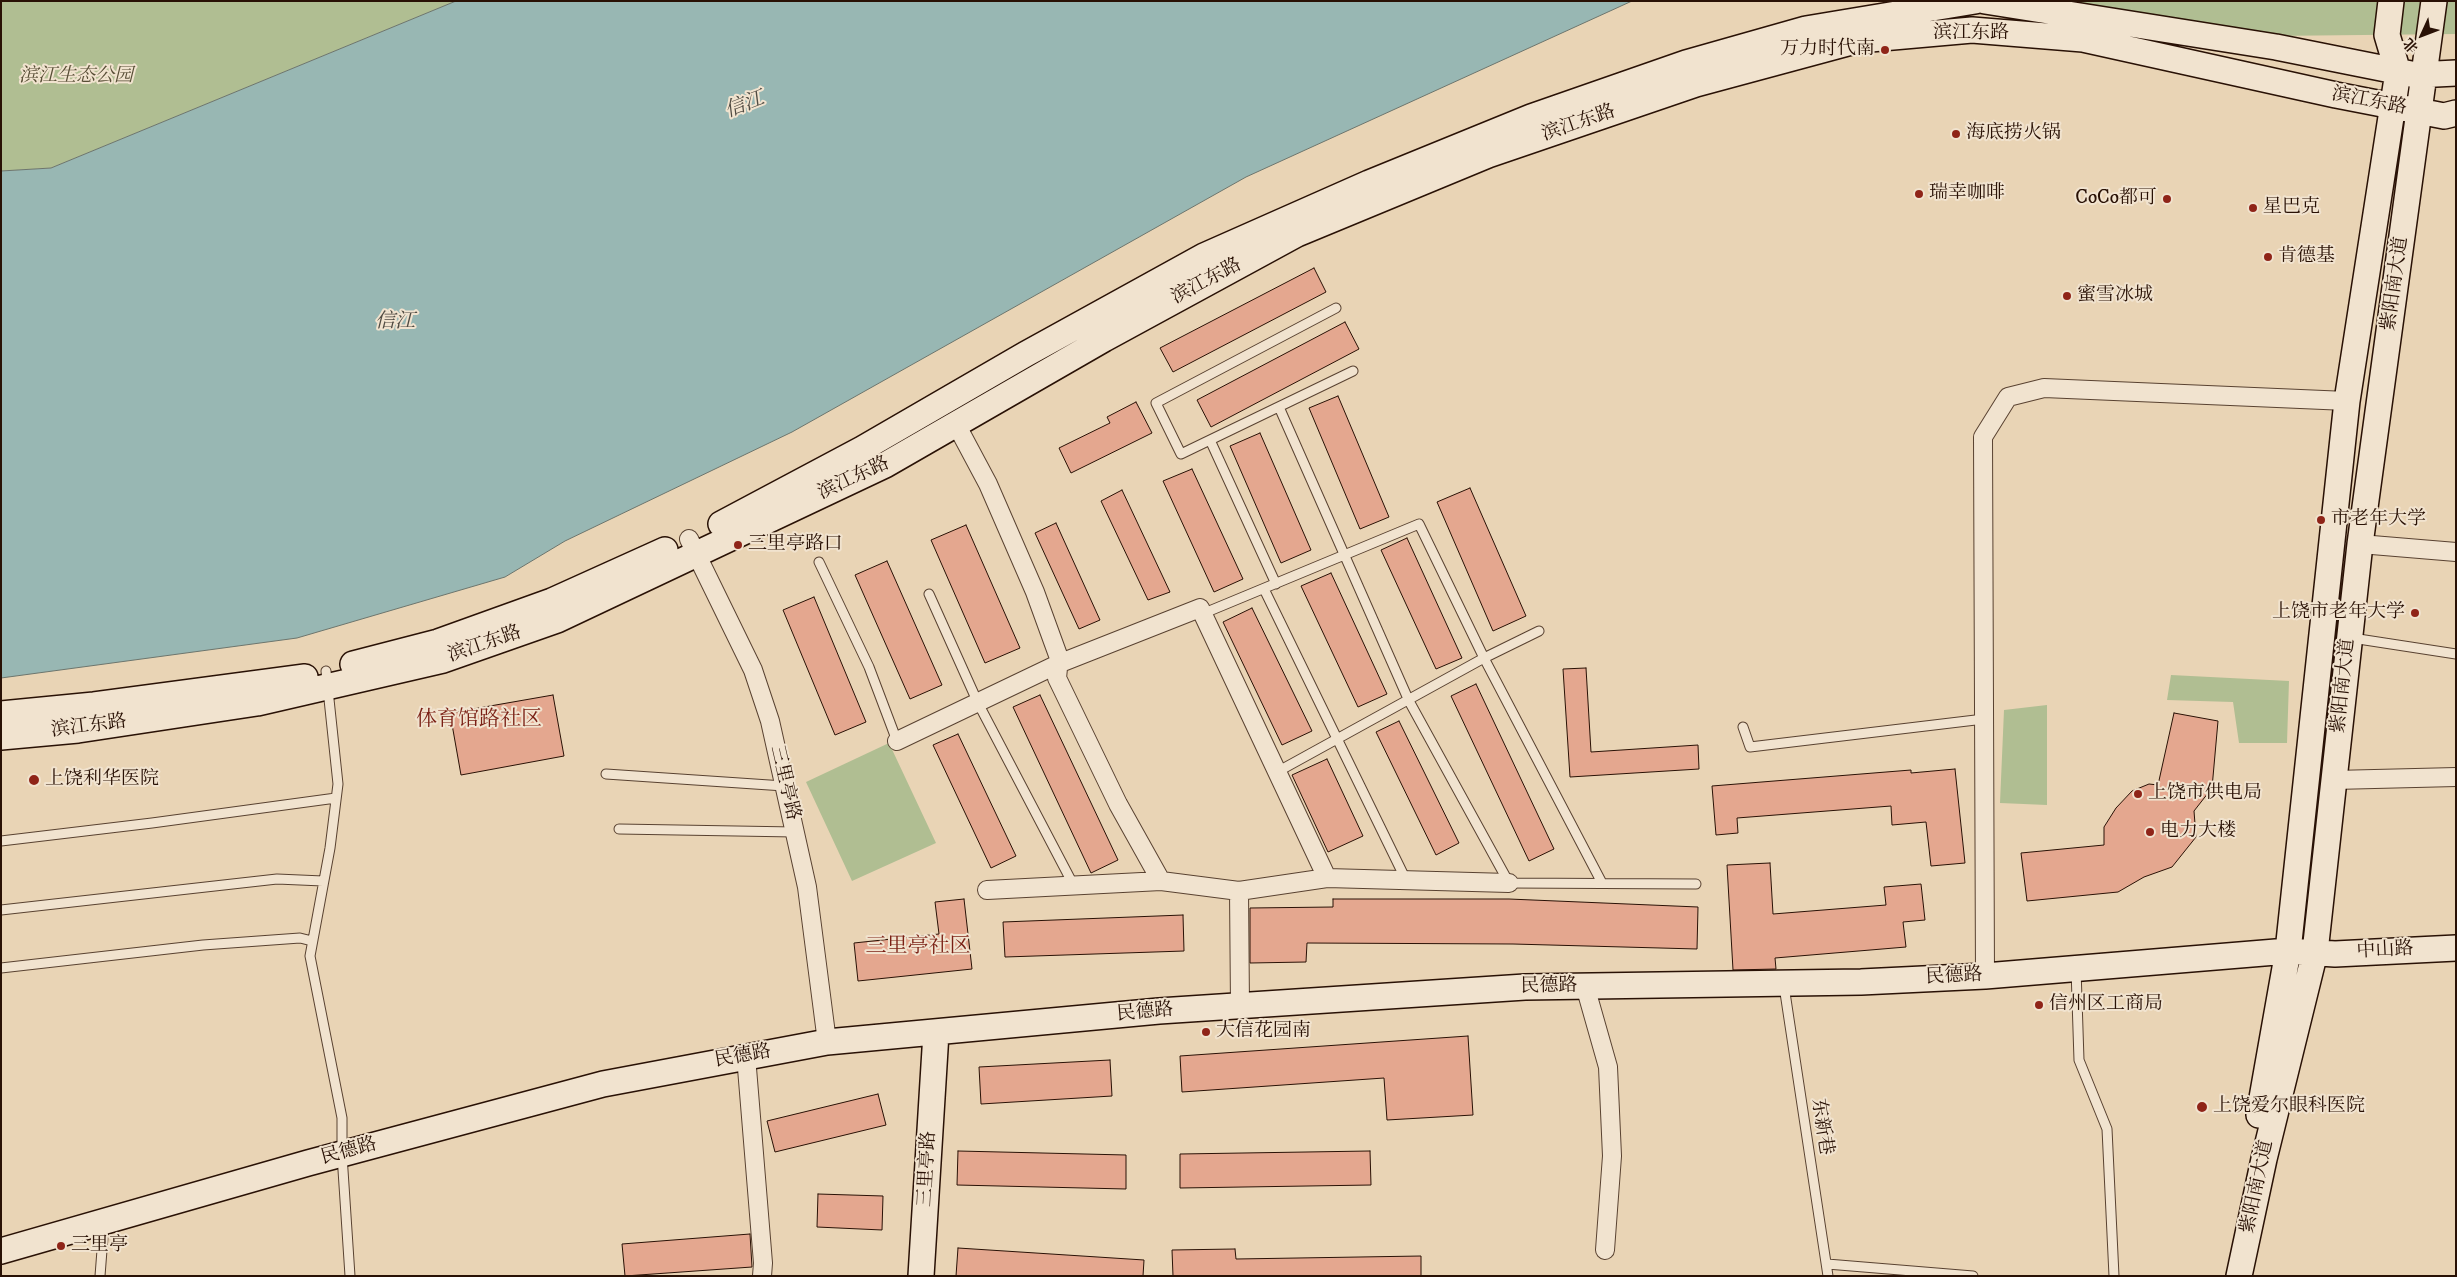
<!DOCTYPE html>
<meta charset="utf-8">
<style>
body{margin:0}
#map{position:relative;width:2457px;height:1277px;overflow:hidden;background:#e9d4b5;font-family:"IM FELL DW Pica","Noto Serif SC",serif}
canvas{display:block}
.frame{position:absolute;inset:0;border:2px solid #291105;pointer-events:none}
.north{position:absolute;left:2397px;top:10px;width:50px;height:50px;-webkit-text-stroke:4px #f1e3cf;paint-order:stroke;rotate:227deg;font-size:14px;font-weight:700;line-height:20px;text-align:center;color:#291105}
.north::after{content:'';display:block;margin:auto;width:18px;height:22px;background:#291105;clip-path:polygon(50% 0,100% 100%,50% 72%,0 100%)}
</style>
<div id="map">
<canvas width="2457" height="1277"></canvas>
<div class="frame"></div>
<div class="north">北</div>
</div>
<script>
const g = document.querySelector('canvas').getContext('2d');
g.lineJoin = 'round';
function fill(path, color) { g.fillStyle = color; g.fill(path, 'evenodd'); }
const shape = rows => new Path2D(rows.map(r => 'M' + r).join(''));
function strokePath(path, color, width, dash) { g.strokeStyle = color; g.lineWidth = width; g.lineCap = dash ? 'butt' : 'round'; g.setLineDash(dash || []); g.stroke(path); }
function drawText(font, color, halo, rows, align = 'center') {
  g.font = font + ' "IM FELL DW Pica","Noto Serif SC",serif'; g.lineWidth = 4; g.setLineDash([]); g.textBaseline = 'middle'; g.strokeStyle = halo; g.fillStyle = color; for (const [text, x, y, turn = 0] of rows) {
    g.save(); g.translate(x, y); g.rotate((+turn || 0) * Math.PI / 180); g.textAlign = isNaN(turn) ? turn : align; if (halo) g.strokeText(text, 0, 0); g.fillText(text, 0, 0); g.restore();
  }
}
fill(shape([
 [1,1,456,1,51,168,1,171],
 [2034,1,2456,1,2456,34,2270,36],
 [2171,675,2289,681,2287,743,2239,743,2233,702,2167,700],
 [2047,705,2047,805,2000,803,2004,710],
 [889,743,936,843,852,881,806,782]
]), '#b0be92');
const water = shape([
 [456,1,1632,1,1246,177,792,432,565,541,505,577,297,638,1,678,1,171,51,168,456,1]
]);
fill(water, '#98b7b3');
strokePath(water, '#6c756d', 1);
const building = shape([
 [1314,268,1326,292,1173,372,1160,348,1314,268],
 [1345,322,1359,349,1211,427,1197,400,1345,322],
 [1338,396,1389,517,1360,529,1309,408,1338,396],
 [1136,402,1152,433,1071,473,1059,448,1110,423,1107,417,1136,402],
 [1260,433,1311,550,1281,563,1230,446,1260,433],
 [1192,469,1243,579,1214,592,1163,481,1192,469],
 [1470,488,1526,616,1493,631,1437,502,1470,488],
 [1122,490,1170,592,1148,600,1101,501,1122,490],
 [1056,523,1100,620,1079,629,1035,533,1056,523],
 [966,525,1020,648,985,663,931,540,966,525],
 [1407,538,1462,658,1436,669,1381,550,1407,538],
 [887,561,942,685,910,699,855,575,887,561],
 [1331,573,1387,694,1358,707,1301,586,1331,573],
 [814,597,866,722,835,735,783,610,814,597],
 [1252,608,1312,731,1282,745,1223,622,1252,608],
 [1586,668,1591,752,1698,745,1699,769,1570,777,1563,669,1586,668],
 [1476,684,1554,849,1529,861,1451,696,1476,684],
 [553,695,564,756,461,775,450,713,553,695],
 [1040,695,1118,860,1091,873,1013,707,1040,695],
 [2174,713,2218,721,2212,788,2194,811,2196,837,2172,867,2144,877,2118,892,2027,901,2021,853,2104,845,2104,827,2116,808,2132,791,2149,784,2158,785,2174,713],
 [1399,721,1459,843,1436,855,1376,732,1399,721],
 [958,734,1016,856,991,868,933,745,958,734],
 [1327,759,1363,836,1328,852,1292,775,1327,759],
 [1955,769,1965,863,1931,866,1926,822,1892,825,1891,806,1737,818,1738,833,1716,835,1712,786,1911,770,1911,773,1955,769],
 [1770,863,1773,914,1886,905,1884,887,1921,884,1925,920,1903,922,1906,947,1775,958,1776,969,1733,970,1727,865,1770,863],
 [964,899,972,969,858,981,854,943,939,934,935,902,964,899],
 [1333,899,1509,899,1698,907,1697,949,1513,944,1307,943,1306,962,1250,963,1250,908,1333,907,1333,899],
 [1183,915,1184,951,1005,957,1003,922,1183,915],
 [1468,1036,1473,1115,1387,1120,1384,1078,1182,1092,1180,1056,1468,1036],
 [1110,1060,1112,1096,981,1104,979,1067,1110,1060],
 [878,1094,886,1125,775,1152,767,1121,878,1094],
 [958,1151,1126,1155,1126,1189,957,1185,958,1151],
 [1370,1151,1371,1185,1180,1188,1180,1154,1370,1151],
 [818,1194,883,1196,882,1230,817,1227,818,1194],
 [750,1234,752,1267,625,1276,622,1244,750,1234],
 [958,1248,1144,1260,1143,1276,956,1276,958,1248],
 [1235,1249,1236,1259,1421,1256,1421,1276,1173,1276,1172,1250,1235,1249]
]);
fill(building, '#e4a78f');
strokePath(building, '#291105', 1);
const lane = shape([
 [1336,308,1156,403,1181,454,1353,371],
 [1279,407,1409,701,1509,883,1696,884],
 [1210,440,1276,584],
 [819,562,869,667,897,741],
 [1264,589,1406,880],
 [929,594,978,703,1074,886],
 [1202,614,1419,524,1484,658,1602,883],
 [2352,638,2456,654],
 [326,671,338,784,330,848,310,956,342,1118,342,1155,350,1276],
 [1743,727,1750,747,1984,719],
 [1277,772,1484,658,1539,631],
 [606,774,784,786],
 [619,829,795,832],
 [1,841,152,823,336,798],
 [1,910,277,879,323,881],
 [1,968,203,945,300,938,312,941],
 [2076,969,2079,1060,2107,1129,2114,1276],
 [1784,986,1828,1276],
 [1827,1264,1973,1276],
 [100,1276,104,1224]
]);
const street = shape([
 [956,424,988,484,1035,592,1059,658,1057,678,1118,804,1161,881,1239,891,1240,1006],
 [689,539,753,670,770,721,807,887,827,1042],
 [2360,544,2456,552],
 [897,741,1058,664,1200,608,1327,878,1239,891],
 [2334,780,2456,777],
 [1327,878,1509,883],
 [987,890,1161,881],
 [1985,976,1983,437,2008,397,2044,388,2347,401],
 [1585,986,1608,1067,1612,1156,1605,1250],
 [746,1056,763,1263,762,1276]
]);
const secondary = shape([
 [1985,1,2276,47,2416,75,2456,73],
 [721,524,862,449,1026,354,1204,256,1369,183,1531,117,1686,63,1806,29,1975,1],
 [353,664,438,642,552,601,665,550],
 [1,714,94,705,305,677],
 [1,737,78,730,257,703,443,660,557,620,885,465,1104,339,1297,234,1488,155,1696,84,1859,40,1972,30,2083,39,2336,95,2444,116,2456,113],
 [2259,1115,2288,951,2347,401,2398,72,2387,35,2391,1],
 [1,1251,308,1163,603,1084,827,1042,1159,1011,1525,987,1861,982,1985,976,2288,951,2335,954,2456,948],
 [921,1276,936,1033],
 [2239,1276,2264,1159,2315,952,2360,544,2434,1]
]);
strokePath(lane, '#594231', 11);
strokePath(street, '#594231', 20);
strokePath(secondary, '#291105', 28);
strokePath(lane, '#f1e3cf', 9);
strokePath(street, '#f1e3cf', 18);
strokePath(secondary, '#f1e3cf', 25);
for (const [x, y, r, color] of [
 [1885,50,5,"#8f2418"],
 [1956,134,5,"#8f2418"],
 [1919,194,5,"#8f2418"],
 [2167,199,5,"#8f2418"],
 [2253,208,5,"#8f2418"],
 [2268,257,5,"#8f2418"],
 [2067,296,5,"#8f2418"],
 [2321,520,5,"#8f2418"],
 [738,545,5,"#8f2418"],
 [2415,613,5,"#8f2418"],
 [34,780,6,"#8f2418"],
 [2138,794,5,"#8f2418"],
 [2150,832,5,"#8f2418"],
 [2039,1005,5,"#8f2418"],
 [1206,1032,5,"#8f2418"],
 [2202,1107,6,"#8f2418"],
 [61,1246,5,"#8f2418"]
]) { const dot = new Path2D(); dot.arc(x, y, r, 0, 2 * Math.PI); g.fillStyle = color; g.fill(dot); strokePath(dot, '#f1e3cf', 2); }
drawText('19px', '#291105', '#f1e3cf', [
 ["滨江东路",1971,34],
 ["滨江东路",2369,102,11],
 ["滨江东路",1579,124,-19],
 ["滨江东路",1207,282,-28],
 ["紫阳南大道",2396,284,-82],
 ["滨江东路",854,479,-25],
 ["滨江东路",485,645,-19],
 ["紫阳南大道",2344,686,-84],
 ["滨江东路",89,727,-7],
 ["三里亭路",784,783,77],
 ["中山路",2385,951,-3],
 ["民德路",1954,977,-3],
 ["民德路",1549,987,-1],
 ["民德路",1145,1013,-5],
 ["民德路",743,1057,-10],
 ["东新巷",1821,1127,81],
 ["民德路",349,1152,-15],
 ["三里亭路",928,1169,-87],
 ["紫阳南大道",2258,1187,-78]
]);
drawText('19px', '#291105', '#f1e3cf', [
 ["万力时代南",1875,50,"right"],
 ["海底捞火锅",1966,134],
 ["瑞幸咖啡",1929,194],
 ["CoCo都可",2157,199,"right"],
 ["星巴克",2263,208],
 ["肯德基",2278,257],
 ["蜜雪冰城",2077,296],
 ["市老年大学",2331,520],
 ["三里亭路口",748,545],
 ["上饶市老年大学",2405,613,"right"],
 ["上饶利华医院",45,780],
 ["上饶市供电局",2148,794],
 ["电力大楼",2160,832],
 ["信州区工商局",2049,1005],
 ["大信花园南",1216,1032],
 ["上饶爱尔眼科医院",2213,1107],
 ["三里亭",71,1246]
], 'left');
drawText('italic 19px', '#584e36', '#f1e3cf', [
 ["滨江生态公园",76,77]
]);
drawText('italic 20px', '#504b42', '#f1e3cf', [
 ["信江",745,106,-21],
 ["信江",395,323]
]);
drawText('21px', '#7a1f14', '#f1e3cf', [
 ["体育馆路社区",479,721],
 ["三里亭社区",918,948]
]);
</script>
